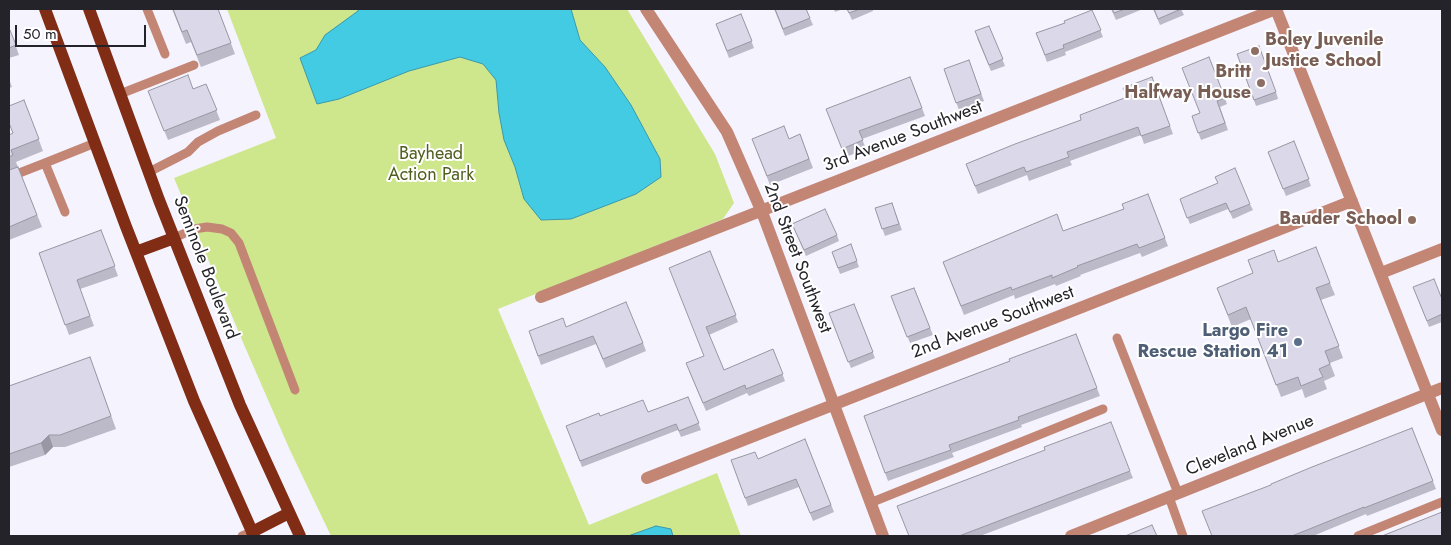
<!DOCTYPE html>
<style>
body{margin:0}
#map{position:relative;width:1451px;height:545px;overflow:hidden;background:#f5f3fe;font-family:Jost,sans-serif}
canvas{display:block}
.frame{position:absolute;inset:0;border:10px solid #24232a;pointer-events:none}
.scale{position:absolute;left:15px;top:25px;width:131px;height:22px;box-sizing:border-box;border:2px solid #24232a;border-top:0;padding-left:6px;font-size:15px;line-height:18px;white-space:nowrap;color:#24232a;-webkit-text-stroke:4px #fff;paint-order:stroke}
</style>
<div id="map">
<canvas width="1451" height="545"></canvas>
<div class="frame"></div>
<div class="scale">50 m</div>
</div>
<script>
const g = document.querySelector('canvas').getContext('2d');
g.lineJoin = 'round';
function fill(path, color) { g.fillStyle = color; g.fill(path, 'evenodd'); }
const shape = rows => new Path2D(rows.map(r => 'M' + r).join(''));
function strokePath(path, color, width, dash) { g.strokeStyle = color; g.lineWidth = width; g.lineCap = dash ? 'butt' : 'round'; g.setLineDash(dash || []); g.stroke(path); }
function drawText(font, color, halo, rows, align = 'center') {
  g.font = font + ' Jost,sans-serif'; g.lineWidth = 4; g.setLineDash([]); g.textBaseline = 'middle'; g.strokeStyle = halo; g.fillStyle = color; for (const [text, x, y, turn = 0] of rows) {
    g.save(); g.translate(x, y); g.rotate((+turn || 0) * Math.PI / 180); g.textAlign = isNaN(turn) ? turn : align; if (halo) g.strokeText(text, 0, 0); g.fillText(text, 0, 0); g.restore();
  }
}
fill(shape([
 [227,9,627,9,715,154,734,203,723,219,498,309,589,525,717,473,741,536,331,536,289,448,245,347,174,178,276,138]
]), '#cee68c');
const water = shape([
 [358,9,571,9,580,40,605,67,631,105,660,159,661,177,636,194,571,219,541,220,524,199,515,167,504,140,499,113,496,80,483,64,460,57,409,71,339,99,317,104,300,58,316,50,325,35,358,11,358,9],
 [656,526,671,529,673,536,628,536,656,526]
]);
fill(water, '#44cbe4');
strokePath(water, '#3a99ac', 1);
strokePath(shape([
 [147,9,165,54],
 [120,94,194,65],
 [149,172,188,152,198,142,218,131,256,115],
 [9,177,45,163],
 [65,212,45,163,95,143],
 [174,238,194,229,207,227,222,229,231,233,239,243,295,390],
 [1117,338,1178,493],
 [1169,497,1183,536],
 [870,503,1103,409],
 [242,536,252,532],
 [1358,536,1442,502]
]), '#c38675', 9);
strokePath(shape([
 [646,9,727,132,762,212,883,536],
 [1276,9,1442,430],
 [1381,273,1442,249],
 [541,297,1276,9],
 [647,478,1352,201],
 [1071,536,1442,388]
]), '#c38675', 12);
strokePath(shape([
 [45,9,125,224,194,401,254,536],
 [89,9,159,200,240,405,300,536],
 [136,252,174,238],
 [252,532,289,513]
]), '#812d16', 12);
fill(shape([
 [172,9,218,9,235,54,201,67,191,42,186,44],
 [774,9,806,9,813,25,785,36],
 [834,9,843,9,835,12],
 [847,9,873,9,873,11,852,20],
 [1111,9,1143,9,1116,20],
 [1153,9,1181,9,1184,15,1160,25],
 [1092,10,1103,37,1065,52,1066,55,1047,62,1036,33,1065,23],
 [741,14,754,48,729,58,716,24],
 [989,26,1005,66,991,71,977,38],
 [9,30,10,30,19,55,9,58],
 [1237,54,1276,92,1278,99,1256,106],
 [1209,57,1227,104,1220,107,1228,130,1201,140,1192,116,1200,113],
 [969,60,984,101,959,110,944,69],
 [910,77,925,116,862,139,866,149,846,157,829,117],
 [1152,77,1173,134,1144,144,1141,135,1070,161,1072,165,1029,181,1027,175,978,194,966,164,1081,120,1127,97],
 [9,79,12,87,9,88],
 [206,84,220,120,168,140,152,100,193,89],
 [24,100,43,151,16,162,42,227,9,240,9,135,13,134],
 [800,134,813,168,770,185,756,149,789,139],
 [1294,141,1311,186,1286,196,1268,152],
 [1148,194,1168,246,1142,257,1140,253,1080,275,1081,276,1056,286,1055,284,1015,299,1014,295,964,315,943,262,1063,231,1124,209],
 [1180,199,1250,204,1253,210,1233,219,1228,209,1190,224],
 [892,203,902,230,885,236,875,208],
 [792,224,837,235,839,241,806,256],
 [101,230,118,276,80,289,94,326,69,335,39,253],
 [851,244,859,267,840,274,832,252],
 [710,251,738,322,709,335,724,370,773,349,785,381,749,396,747,393,706,411,689,371,704,356],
 [1248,260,1278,262,1330,283,1335,295,1321,300,1343,358,1330,363,1335,376,1324,381,1327,389,1305,398,1302,389,1281,397,1251,319,1232,327,1217,288,1253,273],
 [1413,287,1442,299,1442,322,1429,327],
 [914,288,933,335,910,343,891,296],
 [854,304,875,358,851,368,829,313],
 [566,327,643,343,646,351,606,368,596,344,541,365,529,331],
 [1076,334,1100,396,1021,425,1022,427,952,453,954,457,888,481,864,416,1010,361],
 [90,357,116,429,65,447,53,447,45,455,9,467,9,386],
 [688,397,701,430,681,437,678,430,582,467,566,426,600,416,648,412],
 [1412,428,1436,489,1367,516,1366,514,1313,536,1212,536,1271,485],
 [805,439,834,512,813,521,799,487,748,506,731,460,758,459],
 [1130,471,1133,478,980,536,909,536]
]), '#bcbac8');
fill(shape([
 [49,435,53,447,45,455,41,443]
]), '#9997a3');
const building = shape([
 [173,9,218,9,231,43,197,55,187,30,182,32,173,9],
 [775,9,806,9,810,18,783,29,775,9],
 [847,9,860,9,849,13,847,9],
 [1112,9,1125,9,1114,13,1112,9],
 [1154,9,1181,9,1158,19,1154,9],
 [1092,10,1101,30,1063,45,1064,48,1045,55,1036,33,1065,23,1064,21,1092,10],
 [741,14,752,41,727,51,716,24,741,14],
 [989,26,1003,59,989,65,975,31,989,26],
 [9,30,10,30,16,45,9,48,9,30],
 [1259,46,1276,92,1254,100,1237,54,1259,46],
 [1209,57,1225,98,1217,101,1225,123,1198,133,1192,116,1200,113,1182,68,1209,57],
 [969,60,981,94,956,103,944,69,969,60],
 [188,75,193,89,206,84,217,110,164,131,148,91,188,75],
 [910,77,922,108,859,131,863,140,842,149,826,109,910,77],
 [1152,77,1170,126,1141,136,1138,127,1067,152,1069,157,1026,172,1024,167,975,186,966,164,1015,144,1081,120,1080,115,1127,97,1123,88,1152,77],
 [24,100,39,139,11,150,13,155,9,157,9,135,13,133,9,123,9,106,24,100],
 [784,126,789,139,800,134,809,159,767,176,752,139,784,126],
 [1294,141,1309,179,1283,189,1268,152,1294,141],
 [18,167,37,215,9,227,9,170,18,167],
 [1235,168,1250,204,1230,212,1226,203,1187,218,1180,199,1218,183,1215,177,1235,168],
 [1148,194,1165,238,1139,248,1137,244,1077,266,1078,267,1052,278,1052,275,1012,290,1011,287,961,306,943,262,1057,214,1063,231,1124,209,1122,204,1148,194],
 [892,203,899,224,882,229,875,208,892,203],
 [825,209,837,235,804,250,792,224,825,209],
 [101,230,115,266,77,280,90,316,65,325,39,253,101,230],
 [851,244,857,261,838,268,832,252,851,244],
 [1316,247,1330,283,1316,288,1339,346,1325,351,1330,364,1319,369,1323,377,1301,386,1298,377,1276,385,1246,307,1228,315,1217,288,1253,273,1248,260,1274,250,1278,262,1316,247],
 [710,251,736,315,706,327,724,370,773,349,783,374,746,389,745,385,703,403,686,363,704,356,669,268,710,251],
 [1434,279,1442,299,1442,314,1427,321,1413,287,1434,279],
 [914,288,930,328,907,337,891,296,914,288],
 [626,302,643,343,603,359,593,336,538,356,529,331,563,318,566,327,626,302],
 [854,304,873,352,848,362,829,313,854,304],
 [1076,334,1097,388,1018,417,1019,420,949,445,951,450,885,473,864,416,1010,361,1009,359,1076,334],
 [90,357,111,416,60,435,49,435,41,443,9,454,9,386,90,357],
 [688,397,699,423,679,431,676,424,580,461,566,426,599,413,600,416,643,400,648,412,688,397],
 [1111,422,1130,471,959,536,909,536,897,506,1045,450,1044,447,1111,422],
 [1412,428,1433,481,1364,508,1364,507,1292,536,1212,536,1202,511,1271,485,1271,484,1312,467,1412,428],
 [805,439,831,505,810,513,796,479,745,498,731,460,755,452,758,459,805,439],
 [1442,512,1442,536,1382,536,1442,512],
 [1152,525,1157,536,1125,536,1152,525]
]);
fill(building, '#dbd8e9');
strokePath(building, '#9997a3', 1);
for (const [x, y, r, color] of [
 [1255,51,5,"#8d6e63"],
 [1261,83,5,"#8d6e63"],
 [1412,220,5,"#8d6e63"],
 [1298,342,5,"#5c6f8a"]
]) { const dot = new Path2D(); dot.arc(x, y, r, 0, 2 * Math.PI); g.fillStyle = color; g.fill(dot); strokePath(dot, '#fff', 2); }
drawText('bold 18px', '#785e54', '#fff', [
 ["Boley Juvenile",1265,41,"left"],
 ["Justice School",1265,62,"left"],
 ["Britt",1251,73],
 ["Halfway House",1251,94],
 ["Bauder School",1402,220]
], 'right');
drawText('18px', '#24232a', '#fff', [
 ["3rd Avenue Southwest",903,137,-21],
 ["2nd Street Southwest",797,258,69],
 ["Seminole Boulevard",205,268,69],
 ["2nd Avenue Southwest",993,323,-21],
 ["Cleveland Avenue",1250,446,-22]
]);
drawText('18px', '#505e1f', '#fff', [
 ["Bayhead",431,155],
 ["Action Park",431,176]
]);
drawText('bold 18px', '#4e5e75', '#fff', [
 ["Largo Fire",1288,332],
 ["Rescue Station 41",1288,353]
], 'right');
</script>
